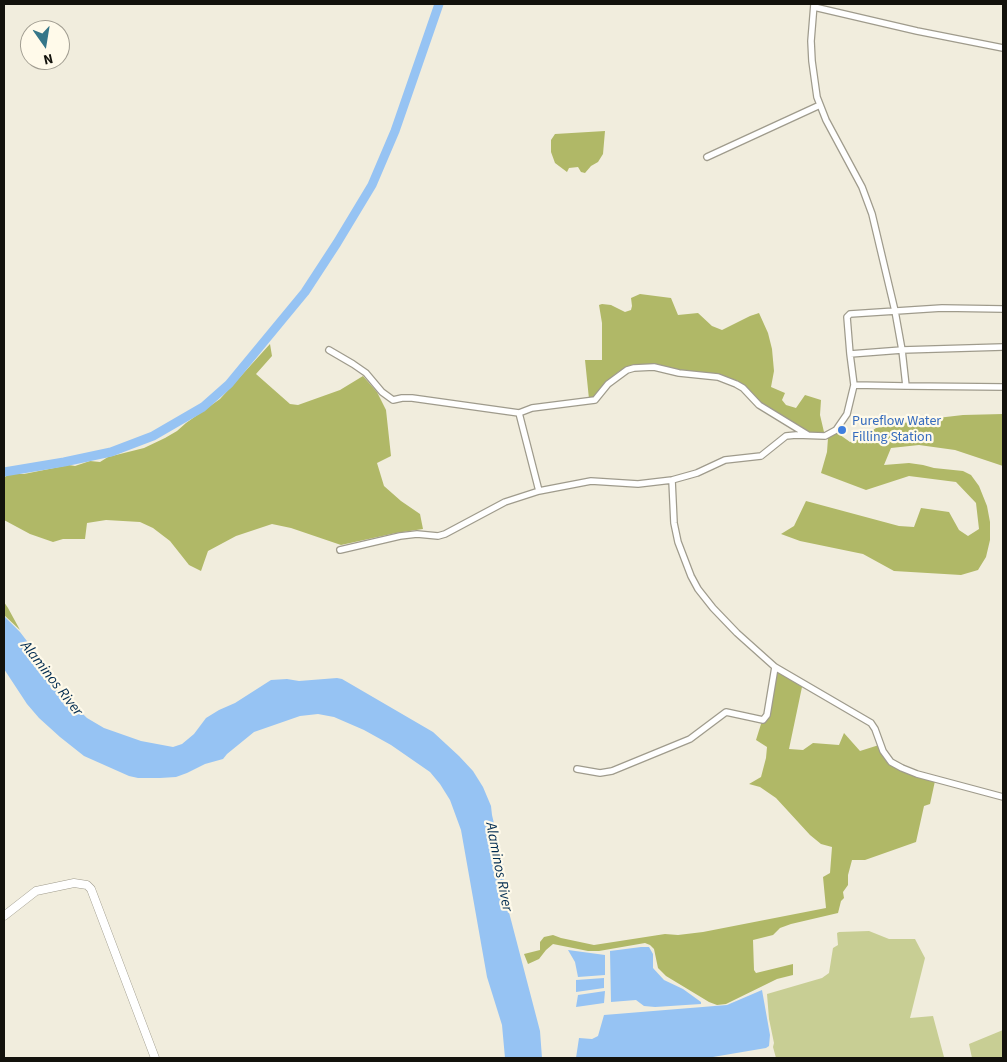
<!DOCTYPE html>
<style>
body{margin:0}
#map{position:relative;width:1007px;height:1062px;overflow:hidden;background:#f1eddd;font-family:"Source Sans 3",sans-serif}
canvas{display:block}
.frame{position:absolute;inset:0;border:5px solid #13120c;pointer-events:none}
.north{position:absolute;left:20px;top:20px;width:50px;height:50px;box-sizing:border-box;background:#fffaea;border:1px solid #a19d91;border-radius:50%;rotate:167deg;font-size:14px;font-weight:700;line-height:20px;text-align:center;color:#13120c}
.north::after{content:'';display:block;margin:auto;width:18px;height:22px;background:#357689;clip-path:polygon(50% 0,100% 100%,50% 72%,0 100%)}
</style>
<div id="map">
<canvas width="1007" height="1062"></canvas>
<div class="frame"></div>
<div class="north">N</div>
</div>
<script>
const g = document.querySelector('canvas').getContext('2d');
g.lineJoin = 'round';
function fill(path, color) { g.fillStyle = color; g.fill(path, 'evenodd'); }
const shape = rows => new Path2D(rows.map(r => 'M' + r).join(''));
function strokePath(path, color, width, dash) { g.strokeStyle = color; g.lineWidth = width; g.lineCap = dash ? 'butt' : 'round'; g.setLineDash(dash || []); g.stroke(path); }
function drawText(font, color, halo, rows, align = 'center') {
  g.font = font + ' "Source Sans 3",sans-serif'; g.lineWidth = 4.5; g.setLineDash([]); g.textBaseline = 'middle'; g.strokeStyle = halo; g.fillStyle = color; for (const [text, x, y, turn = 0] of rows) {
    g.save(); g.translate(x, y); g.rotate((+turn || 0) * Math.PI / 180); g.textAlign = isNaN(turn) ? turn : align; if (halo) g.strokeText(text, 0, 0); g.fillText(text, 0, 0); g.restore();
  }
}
fill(shape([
 [869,931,889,939,915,939,925,958,910,1018,933,1016,944,1057,776,1058,773,1047,774,1043,769,1019,767,994,822,978,829,973,833,948,838,945,837,933,839,932],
 [1003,1030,1003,1058,972,1058,969,1044]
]), '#c8ce94');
fill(shape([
 [605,131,603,154,598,162,591,166,585,173,581,172,578,167,569,168,567,172,555,163,551,152,551,140,555,134],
 [640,294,671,298,678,315,698,313,712,326,722,330,750,316,759,313,768,333,772,349,774,371,771,387,785,393,782,400,786,405,796,408,805,395,821,400,820,415,824,432,814,434,805,430,759,402,738,381,721,375,676,371,656,365,629,366,618,372,606,382,596,398,589,399,585,360,602,360,602,323,599,305,602,304,611,305,625,312,631,310,632,306,631,298],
 [270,344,272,356,256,374,290,404,298,405,340,390,363,376,377,392,386,410,391,456,377,463,384,486,401,501,420,514,423,529,396,533,341,545,291,528,272,524,236,536,208,551,201,571,189,565,170,541,153,528,140,522,106,520,87,523,85,539,63,539,53,542,30,534,4,520,4,478,8,474,24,474,69,465,75,466,90,461,100,462,108,457,144,448,165,438,177,431,186,423,220,399],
 [1003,414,1003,466,955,450,919,445,891,448,884,465,909,463,923,465,934,468,963,471,971,475,979,486,987,506,990,522,990,540,986,557,978,570,961,575,894,571,863,554,800,541,781,534,794,526,806,501,899,526,914,527,921,508,949,512,959,530,968,536,979,529,976,503,956,482,909,476,866,490,821,473,827,452,828,438,836,432,850,442,860,439,876,428,920,420,963,415],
 [4,602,8,608,20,630,4,615],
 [776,670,802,687,789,749,803,750,813,743,839,745,844,733,860,751,879,745,890,764,935,781,930,804,924,806,916,842,865,860,852,860,848,875,848,885,843,892,844,898,841,901,838,913,791,924,780,928,773,935,753,940,754,970,756,973,793,964,793,975,777,979,726,1004,717,1005,709,1002,666,976,658,968,654,949,650,945,645,943,599,951,588,951,553,944,546,950,539,959,528,964,524,954,540,950,540,942,544,937,553,935,561,938,594,945,665,934,678,935,703,932,826,908,823,877,830,873,832,847,821,844,810,835,776,798,760,787,749,784,761,777,766,758,767,747,756,740,761,724,768,718]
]), '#b0b867');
fill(shape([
 [4,616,20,632,30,645,55,687,87,718,104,728,141,741,173,747,182,744,194,734,206,718,219,710,235,703,271,680,287,679,299,681,337,678,342,679,433,732,459,756,473,771,483,787,491,806,492,815,503,862,505,897,540,1031,542,1058,505,1058,502,1025,487,977,461,830,450,800,440,784,430,772,391,745,364,730,334,717,318,714,300,716,254,732,227,754,223,759,205,764,187,773,176,777,160,778,138,778,129,776,84,756,60,737,39,718,27,704,4,669],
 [641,947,649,947,653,954,653,968,664,980,683,989,701,1002,701,1004,655,1007,644,1006,636,1000,611,1002,610,951],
 [568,950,605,955,605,975,578,977,575,962],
 [604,978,604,988,576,992,576,980],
 [762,990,770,1035,769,1046,766,1048,707,1058,576,1058,579,1038,592,1039,598,1036,604,1015,727,1005],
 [605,991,604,1003,576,1007,578,995]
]), '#96c3f3');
strokePath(shape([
 [4,472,64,462,111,452,153,436,203,407,229,384,305,292,337,243,372,185,395,131,439,4]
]), '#96c3f3', 9);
const minor = shape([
 [814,4,811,41,812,61,817,97,826,120,862,187,872,214,895,311,902,350,906,386,1003,387],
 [814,7,917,31,1003,48],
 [707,157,820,105],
 [329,350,353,364,366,373,382,392,393,400,402,398,412,398,519,413,539,491],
 [850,354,847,317,850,314,942,308,1003,309],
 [854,385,906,386],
 [519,413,532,408,595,400,608,384,627,370,634,368,654,367,679,373,718,377,736,384,743,388,759,405,808,435],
 [672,480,674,523,678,542,691,576,698,589,713,608,737,633,775,667,871,723,875,729,883,751,891,762,902,768,917,774,1003,797],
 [340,550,400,536,417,534,438,536,445,534,505,502,539,491,591,481,638,484,672,480,697,473,725,460,761,456,786,436,796,435,825,436,836,430,847,414,854,385,850,354,902,350,1003,347],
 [577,769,600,773,612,771,690,739,726,712,763,720,767,715,775,667]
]);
const tertiary = shape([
 [4,916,36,891,74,883,87,885,91,889,155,1058]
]);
strokePath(minor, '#9f9b8c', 8);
strokePath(tertiary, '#9f9b8c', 9);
strokePath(minor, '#fff', 5.5);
strokePath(tertiary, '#fff', 8);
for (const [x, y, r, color] of [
 [842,430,5,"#3f7fe0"]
]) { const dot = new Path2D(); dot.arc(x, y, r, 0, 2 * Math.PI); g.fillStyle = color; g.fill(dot); strokePath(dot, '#fffaea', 2); }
drawText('14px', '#366cbe', '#fffaea', [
 ["Pureflow Water",852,422],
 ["Filling Station",852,438]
], 'left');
drawText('italic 15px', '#002b50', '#fffaea', [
 ["Alaminos River",51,679,52],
 ["Alaminos River",498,867,79]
]);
</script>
